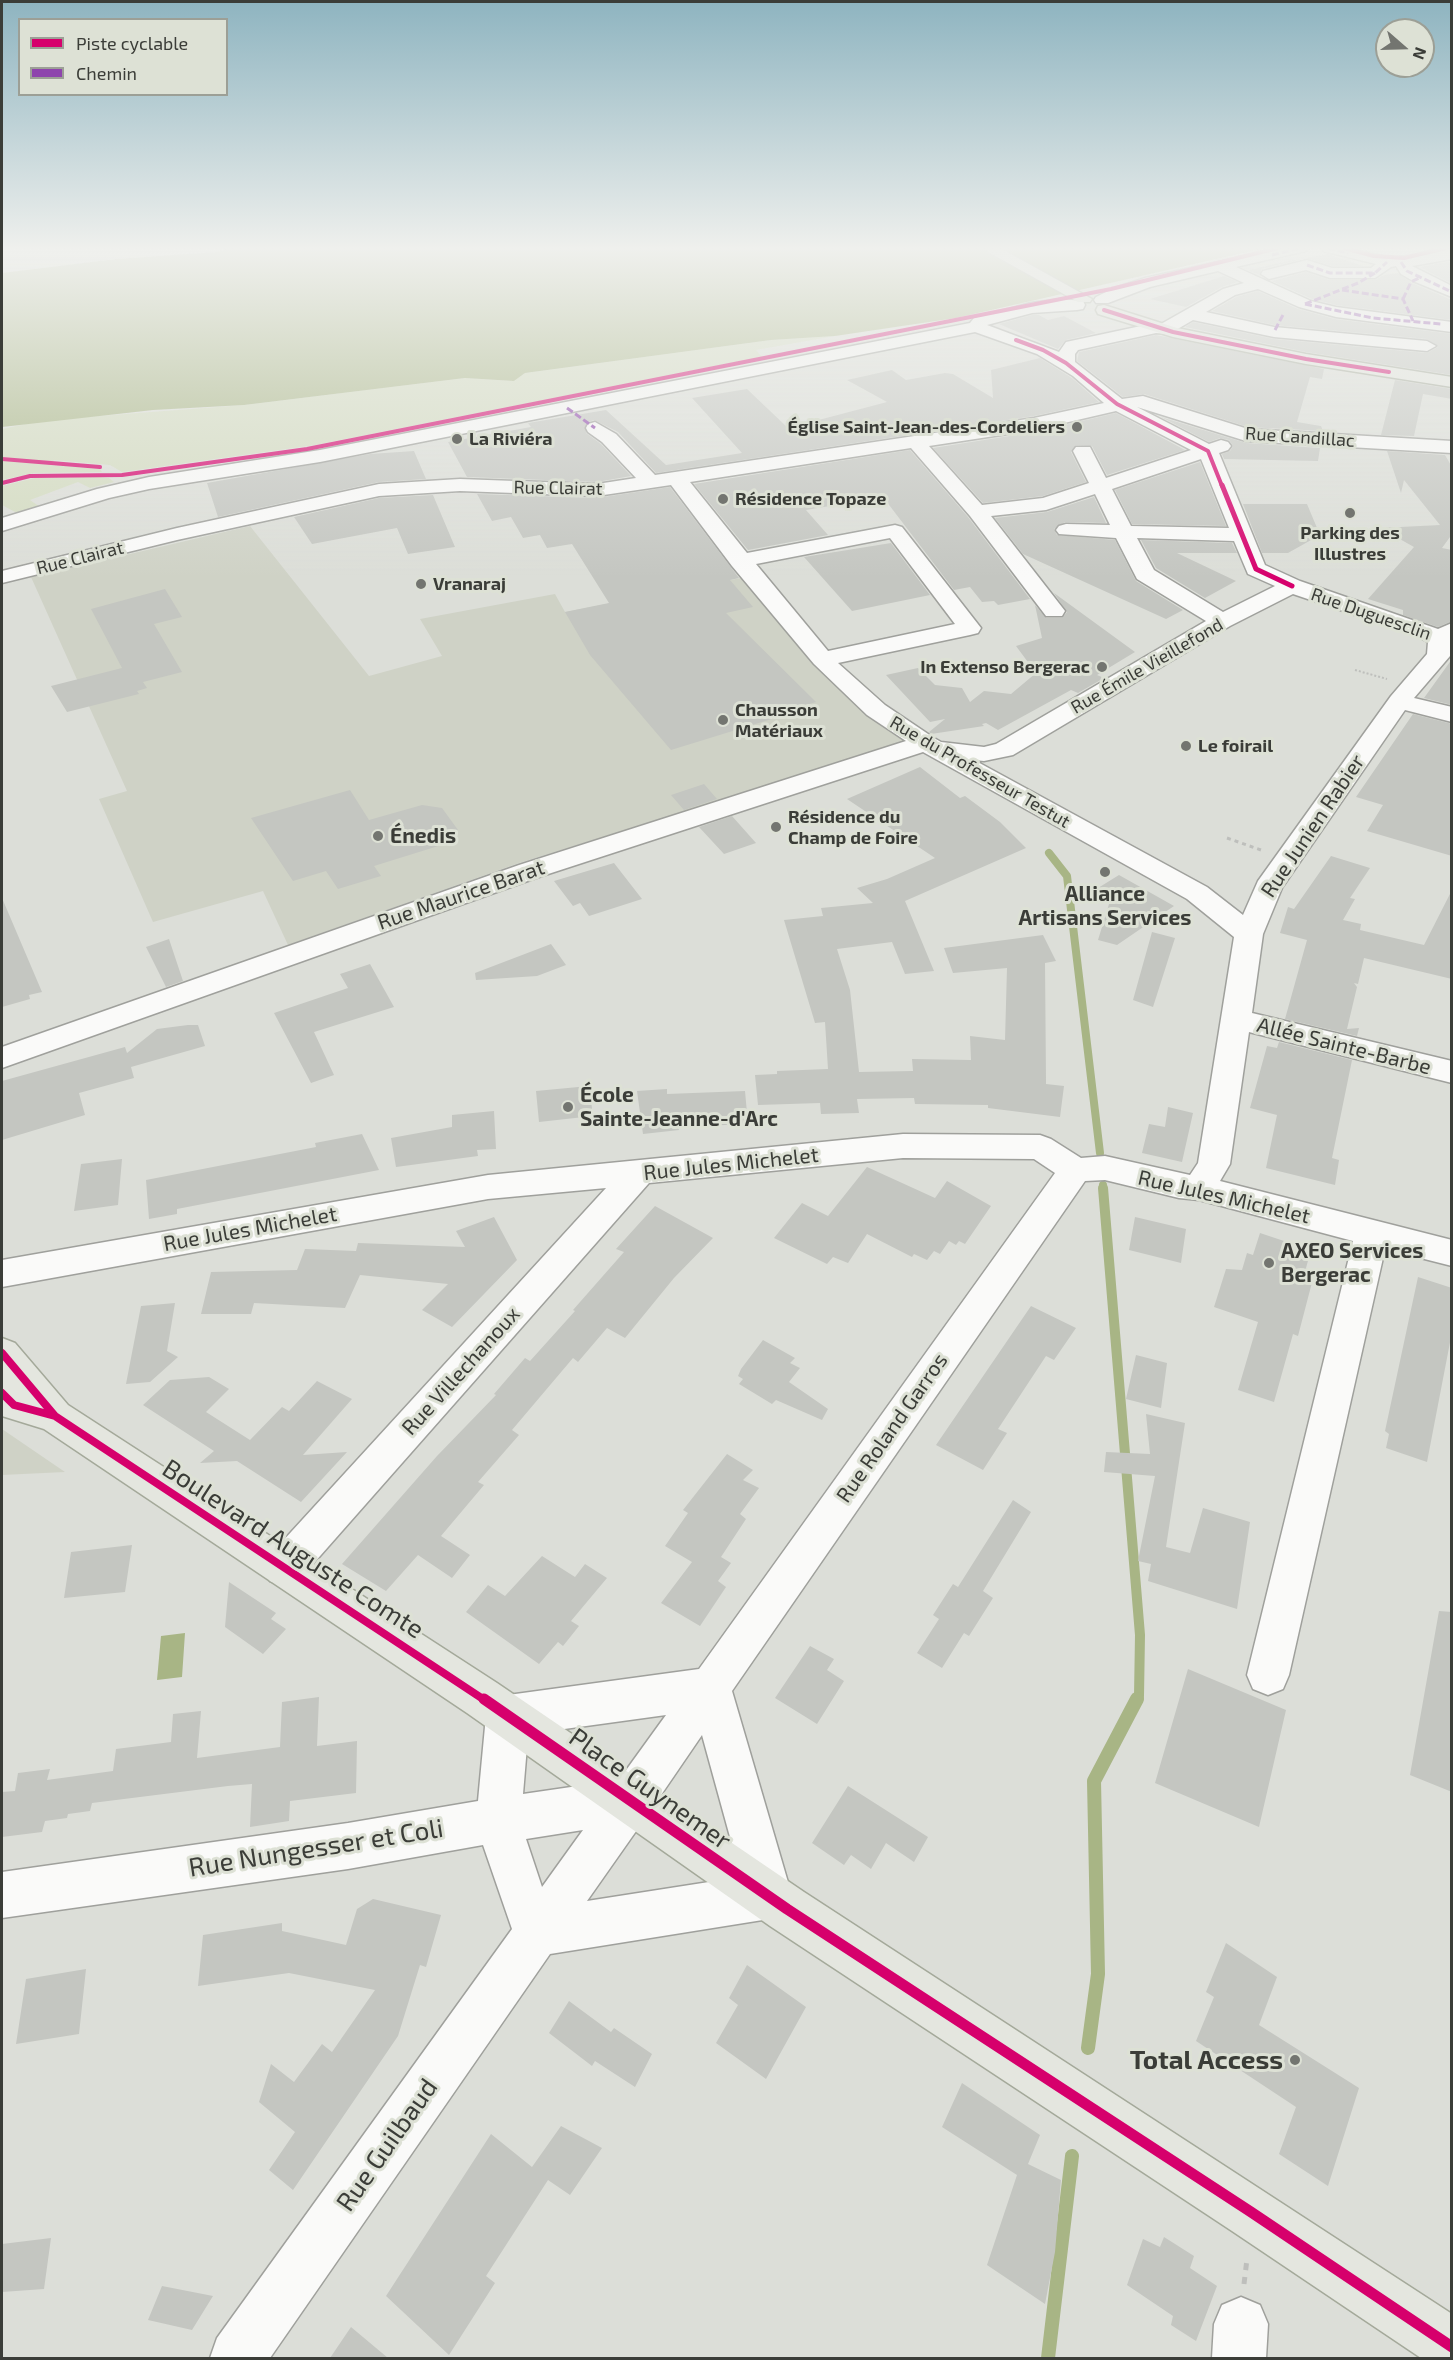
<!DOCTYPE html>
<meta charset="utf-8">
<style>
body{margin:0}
#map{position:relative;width:1453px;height:2360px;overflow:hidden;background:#dcded8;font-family:"Exo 2",sans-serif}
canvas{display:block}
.frame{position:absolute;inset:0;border:3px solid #3b3d38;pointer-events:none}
.legend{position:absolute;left:18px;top:18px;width:210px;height:78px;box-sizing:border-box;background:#dde1d5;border:2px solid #9c9f96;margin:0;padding:8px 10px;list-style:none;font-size:18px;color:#3b3d38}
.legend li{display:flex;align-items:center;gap:12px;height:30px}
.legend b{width:30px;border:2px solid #9c9f96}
.north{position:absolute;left:1375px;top:18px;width:60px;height:60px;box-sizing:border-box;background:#dde1d5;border:2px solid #9c9f96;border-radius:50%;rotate:110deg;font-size:16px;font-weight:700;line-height:24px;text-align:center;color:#3b3d38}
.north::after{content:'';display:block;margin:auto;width:21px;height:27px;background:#737570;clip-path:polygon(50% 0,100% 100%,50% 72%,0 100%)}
</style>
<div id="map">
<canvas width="1453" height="2360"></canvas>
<div class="frame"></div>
<ul class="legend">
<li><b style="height:8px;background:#d6006c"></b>Piste cyclable</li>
<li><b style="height:8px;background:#8e44ad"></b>Chemin</li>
</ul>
<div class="north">N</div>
</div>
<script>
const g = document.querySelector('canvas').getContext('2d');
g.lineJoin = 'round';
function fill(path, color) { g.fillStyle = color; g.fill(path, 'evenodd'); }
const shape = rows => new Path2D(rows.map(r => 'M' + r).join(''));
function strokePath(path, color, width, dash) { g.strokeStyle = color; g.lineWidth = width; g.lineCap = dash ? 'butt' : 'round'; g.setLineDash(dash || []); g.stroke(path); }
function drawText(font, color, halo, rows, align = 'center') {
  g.font = font + ' "Exo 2",sans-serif'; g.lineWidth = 6; g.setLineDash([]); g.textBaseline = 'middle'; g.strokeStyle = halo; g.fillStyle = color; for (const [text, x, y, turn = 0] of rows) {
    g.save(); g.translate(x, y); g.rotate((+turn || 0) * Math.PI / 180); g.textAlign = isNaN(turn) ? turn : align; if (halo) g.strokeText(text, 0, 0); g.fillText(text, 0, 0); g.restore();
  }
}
fill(shape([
 [250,526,369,676,442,656,420,619,555,594,565,612,741,578,810,659,856,706,907,743,519,863,288,945,263,891,153,922,99,799,127,791,31,577],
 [2,1429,65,1472,2,1475]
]), '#cfd2c6');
fill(shape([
 [835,336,756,350,762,357,315,445,122,472,110,465,54,460,50,465,100,469,102,472,34,473,2,480,2,429,45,420,244,405,465,378,514,381,525,373,771,340],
 [99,477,109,478,114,482,90,488,78,482,30,500,40,507,17,513,2,505,2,486,35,478]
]), '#d3dbc0');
fill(shape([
 [231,248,1265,248,956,318,835,336,771,340,525,373,514,381,465,378,244,405,153,410,2,427,2,273,116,259,217,252],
 [185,1633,182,1677,157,1680,161,1636]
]), '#a8b585');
strokePath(shape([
 [1049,853,1067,876,1100,1153],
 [1103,1185,1103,1190]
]), '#a8b585', 8);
strokePath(shape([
 [1103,1188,1140,1635,1139,1696,1136,1701]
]), '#a8b585', 10);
strokePath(shape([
 [1088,2048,1098,1974,1094,1781,1137,1699],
 [1048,2358,1072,2156]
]), '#a8b585', 14);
fill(shape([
 [1328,254,1363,266,1332,266,1306,258,1262,269,1259,275,1248,270,1293,260],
 [1452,261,1450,283,1420,267,1430,265],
 [1306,272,1330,280,1375,280,1384,275,1398,273,1412,283,1452,300,1452,320,1336,305,1312,299,1272,281],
 [1224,276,1238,282,1222,287,1186,307,1150,299],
 [1258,291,1298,309,1335,319,1452,334,1452,375,1306,352,1185,327,1193,322,1274,339,1427,353,1438,347,1427,339,1274,325,1212,311,1236,297],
 [1032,315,1039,315,1048,320,1064,316,1096,333,1066,340,1058,349,999,324],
 [1156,335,1324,369,1322,379,1310,377,1297,422,1321,426,1323,431,1248,427,1144,394,1123,397,1077,361,1079,352],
 [1040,358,1072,378,1099,402,1034,416,656,473,618,432,594,420,586,423,586,433,601,444,631,476,597,482,467,477,448,442,531,427,528,423,606,410,666,465,742,453,692,398,747,389,788,428,887,402,847,380,892,370,906,380,945,373,953,374,993,398,991,370],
 [1395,380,1452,389,1452,399,1423,394,1414,436,1381,435],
 [1116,413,1185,450,1107,475,1092,446,1076,445,1071,452,1086,482,1043,496,983,503,933,448,1035,432],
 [1161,417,1246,443,1320,448,1318,461,1224,459,1222,454,1230,451,1233,446,1229,440,1220,438,1209,442],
 [910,450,968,517,1030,599,998,605,994,601,982,602,970,587,954,590,883,497,806,510,828,535,748,550,694,484],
 [414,451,426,479,379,482,218,517,207,483,370,454],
 [1387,451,1445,455,1452,467,1452,540,1450,537,1442,548,1452,550,1452,621,1438,627,1403,615,1403,610,1368,599,1414,547,1380,528,1440,525,1404,480,1401,493],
 [1200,462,1226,526,1132,524,1115,490],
 [670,487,739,578,730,580,753,607,726,613,816,702,775,714,778,717,671,750,590,655,565,612,609,603,572,544,547,548,540,535,523,538,511,517,492,521,477,494,597,498],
 [433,495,455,547,408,554,397,528,312,544,294,517,379,498],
 [1094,497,1106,523,1065,522,1054,529,1057,535,1115,540,1136,581,1183,610,1166,619,1023,554,995,518,1047,512],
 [1243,504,1307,504,1320,535,1288,553,1262,553],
 [1141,540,1232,543,1237,553,1177,553,1236,581,1205,598,1156,568],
 [891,543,930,595,852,611,804,557],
 [165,589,182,617,154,624,182,672,143,682,147,688,137,691,139,694,67,712,51,686,122,668,91,609],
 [1054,593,1135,652,1097,675,1104,678,1078,693,1071,690,998,730,986,723,982,724,984,726,931,734,929,732,945,719,930,722,886,675,918,668,935,685,962,688,970,702,984,691,1011,694,1036,673,1016,646,1042,638,1035,605,1046,618,1062,618,1067,612],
 [1452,659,1452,705,1424,698],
 [1413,714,1452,724,1452,856,1367,831,1383,805,1356,797],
 [920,767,960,798,965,796,1000,822,1026,848,905,901,934,971,905,974,892,942,837,949,850,990,859,1072,913,1071,912,1059,971,1060,970,1036,1005,1040,1007,968,953,973,944,948,1043,935,1056,961,1045,963,1046,1081,1046,1084,1064,1086,1060,1117,988,1108,988,1105,915,1104,914,1098,857,1099,859,1113,821,1114,820,1103,758,1105,755,1075,777,1074,777,1071,828,1069,825,1022,815,1023,784,920,823,916,821,908,873,903,857,888,887,879,935,858,847,799],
 [704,784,717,799,684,810,671,795],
 [350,790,369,820,422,805,442,808,458,830,448,843,374,866,381,876,338,889,326,871,293,881,251,818],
 [732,816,756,843,724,854,699,827],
 [1331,856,1370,868,1350,898,1355,899,1343,920,1361,924,1360,930,1424,945,1452,890,1452,979,1364,958,1358,984,1354,983,1357,987,1347,1029,1359,1028,1357,1036,1285,1019,1307,940,1280,933,1288,907,1294,909],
 [614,863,642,899,589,916,580,903,573,906,554,881],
 [1119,875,1174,906,1117,945,1098,940,1109,904,1090,893],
 [2,898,42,992,29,995,30,999,2,1007],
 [1152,932,1175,938,1153,1007,1133,1000],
 [169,939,183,981,166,987,146,947],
 [551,944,566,965,537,976,476,980,475,973],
 [370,964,394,1007,314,1032,334,1075,311,1083,274,1013,348,988,340,974],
 [188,1025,198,1025,205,1046,131,1067,134,1078,79,1093,85,1115,2,1140,2,1081,125,1047,127,1053,157,1029],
 [1279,1042,1352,1060,1332,1158,1339,1160,1335,1185,1266,1168,1277,1115,1250,1108,1267,1046,1277,1048],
 [589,1086,593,1116,539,1122,536,1091],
 [667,1089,667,1094,745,1091,748,1124,678,1127,679,1130,643,1134,637,1091],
 [1168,1107,1193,1113,1182,1162,1142,1153,1149,1124,1165,1127],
 [494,1111,496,1149,477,1150,478,1156,396,1167,391,1138,452,1127,452,1115],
 [362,1134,379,1170,177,1209,177,1214,149,1219,146,1180,316,1147,315,1143],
 [122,1159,118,1205,74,1211,81,1164],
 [867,1167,935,1198,947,1181,991,1206,965,1244,959,1241,956,1245,949,1241,940,1254,934,1251,927,1260,914,1254,912,1257,867,1234,848,1263,833,1257,827,1264,774,1238,802,1203,828,1216],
 [655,1206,713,1238,674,1278,625,1338,607,1328,578,1362,573,1358,512,1430,519,1435,478,1482,484,1485,441,1536,470,1555,452,1578,418,1555,386,1591,342,1564,437,1456,496,1395,494,1394,525,1358,530,1361,575,1311,573,1310,624,1252,616,1249],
 [494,1217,517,1260,452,1327,422,1310,448,1284,360,1275,345,1308,254,1303,251,1314,201,1314,211,1272,297,1270,305,1249,356,1251,358,1243,465,1247,456,1231],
 [1135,1217,1186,1229,1181,1263,1129,1250],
 [1260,1233,1311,1250,1306,1268,1315,1271,1298,1336,1293,1334,1274,1402,1238,1390,1258,1322,1214,1307,1226,1269,1242,1270,1247,1253,1253,1255],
 [1418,1277,1452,1288,1452,1332,1427,1462,1386,1448,1389,1434,1385,1431],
 [175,1303,167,1351,178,1357,150,1382,126,1384,141,1306],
 [1031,1306,1076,1328,1054,1360,1046,1356,998,1429,1007,1433,983,1470,936,1445],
 [763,1340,795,1358,790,1363,800,1368,789,1382,828,1409,822,1420,776,1400,772,1404,739,1384,743,1379,738,1376,741,1369],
 [1136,1355,1167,1363,1161,1408,1126,1399],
 [209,1377,229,1389,206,1412,250,1440,282,1407,289,1411,317,1381,352,1399,303,1455,347,1452,301,1502,237,1461,200,1463,214,1451,143,1405,170,1380],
 [1146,1414,1185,1423,1166,1547,1190,1553,1203,1508,1250,1522,1237,1609,1148,1581,1151,1564,1138,1561,1155,1476,1104,1472,1106,1452,1150,1454],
 [727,1454,753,1470,743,1480,759,1488,740,1514,746,1519,721,1557,731,1563,718,1581,726,1587,700,1626,661,1603,692,1562,665,1546,688,1513,683,1510],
 [1013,1500,1031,1512,983,1591,993,1598,969,1636,964,1633,942,1668,917,1653,939,1619,933,1615,953,1584,958,1587],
 [132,1545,125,1592,64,1598,71,1552],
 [542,1556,575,1577,585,1564,607,1578,571,1621,579,1626,563,1646,558,1642,539,1664,466,1612,488,1585,505,1596],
 [229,1582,276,1613,271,1619,286,1629,263,1654,225,1627],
 [1439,1611,1452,1612,1452,1792,1410,1775],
 [810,1646,834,1659,827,1670,844,1681,817,1724,775,1698],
 [1188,1669,1286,1710,1259,1827,1155,1783],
 [319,1697,317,1746,357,1741,356,1793,290,1801,289,1821,250,1827,252,1784,228,1786,92,1803,90,1811,68,1814,67,1818,45,1821,42,1832,2,1837,2,1792,15,1791,18,1773,50,1769,47,1780,113,1771,116,1749,171,1742,173,1714,201,1711,197,1758,280,1747,282,1702],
 [848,1786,928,1837,914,1862,886,1843,871,1869,851,1855,844,1865,812,1843],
 [373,1899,441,1915,426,1967,420,1965,398,2036,293,2190,269,2170,295,2132,259,2102,271,2064,294,2082,322,2044,332,2052,375,1990,289,1973,198,1986,203,1935,282,1923,282,1931,346,1945,357,1909],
 [1226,1943,1277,1977,1259,2025,1359,2088,1328,2186,1279,2154,1296,2107,1196,2041,1214,1997,1206,1992],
 [747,1965,806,2007,766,2079,716,2043,738,2005,729,1998],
 [86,1969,79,2034,16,2044,26,1979],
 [569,2001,611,2032,614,2028,652,2054,635,2087,595,2061,592,2066,549,2033],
 [962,2083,1040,2135,1028,2164,1061,2180,1055,2252,1045,2304,987,2265,1017,2175,942,2127],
 [561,2126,602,2148,570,2195,548,2180,486,2276,495,2283,449,2355,386,2296,491,2134,532,2167],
 [1164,2237,1194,2256,1190,2268,1217,2286,1196,2341,1171,2325,1173,2316,1127,2285,1143,2239,1160,2247],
 [51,2238,44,2289,2,2292,2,2244],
 [162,2286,213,2296,192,2330,148,2320],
 [351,2327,388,2358,330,2358]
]), '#c4c6c1');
const minor = shape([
 [1281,248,1309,248,1306,251,1236,267,1311,301,1336,307,1452,322,1452,332,1336,317,1299,307,1258,289,1235,295,1206,312,1274,327,1427,341,1436,346,1427,351,1274,337,1193,320,1169,334,1156,333,1078,350,1075,354,1075,362,1122,399,1143,396,1248,429,1452,441,1452,453,1246,441,1137,407,1209,444,1221,440,1228,442,1231,446,1228,450,1219,453,1265,565,1300,581,1438,629,1452,623,1450,656,1414,698,1452,707,1452,722,1405,710,1282,888,1263,934,1252,1013,1452,1061,1452,1083,1249,1032,1230,1164,1220,1181,1452,1240,1452,1266,1385,1249,1289,1675,1283,1689,1268,1695,1253,1689,1247,1675,1353,1241,1199,1200,1179,1198,1105,1180,1085,1181,732,1691,792,1896,785,1912,769,1919,550,1954,270,2358,210,2358,217,2338,512,1929,483,1845,348,1869,2,1918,2,1872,348,1823,478,1801,486,1716,493,1701,508,1695,699,1669,1055,1173,1034,1159,903,1158,649,1183,298,1581,284,1586,270,1581,264,1568,270,1555,606,1188,488,1199,2,1287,2,1260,488,1175,903,1134,1040,1135,1051,1139,1081,1158,1105,1156,1190,1175,1198,1163,1234,937,1187,899,923,752,539,877,2,1068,2,1047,519,865,906,741,867,715,814,664,732,566,671,485,597,496,460,491,379,496,177,540,2,583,2,571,177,528,379,484,460,479,597,484,636,478,602,442,588,432,586,428,588,424,595,422,616,434,655,475,1034,418,1104,403,1073,376,1037,354,975,332,320,462,149,489,109,498,2,531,2,518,97,489,149,477,320,450,970,323,974,318,1031,303,1061,299,1083,301,1085,305,1083,309,1077,310,1032,313,987,325,1059,352,1066,342,1155,323,1161,324,1223,289,1244,283,1218,271,1150,287,1108,303,1096,303,1094,300,1096,297,1112,289,1145,278,1281,248],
 [1116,411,1191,450,1106,478,1090,447,1076,447,1073,451,1089,483,1043,498,982,505,929,446,1034,430,1116,411],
 [911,448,970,516,1046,616,1062,616,1065,611,991,516,1046,510,1095,494,1110,525,1066,524,1059,526,1056,530,1059,534,1116,538,1137,579,1206,621,996,744,984,747,941,742,934,738,885,705,838,663,970,635,978,633,981,628,902,527,895,525,747,553,690,482,911,448],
 [1201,459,1229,528,1131,526,1112,489,1201,459],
 [890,538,955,624,828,651,756,564,890,538],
 [1137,538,1234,541,1248,574,1275,586,1223,612,1154,570,1137,538],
 [1293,594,1414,635,1428,642,1427,654,1391,696,1258,881,1243,915,1207,887,974,760,984,761,1013,755,1230,626,1293,594],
 [666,1715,619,1780,523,1794,528,1734,666,1715],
 [702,1735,741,1877,587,1901,646,1817,702,1735],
 [583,1830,542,1887,526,1839,583,1830],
 [1320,248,1347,248,1387,257,1421,256,1452,249,1452,259,1412,266,1452,286,1452,297,1413,281,1401,274,1396,266,1391,267,1375,278,1330,278,1306,270,1269,279,1261,274,1263,271,1307,260,1332,268,1371,268,1376,264,1323,251,1320,248],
 [1241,2297,1260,2305,1268,2324,1266,2358,1212,2358,1214,2324,1222,2305,1241,2297]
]);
const major = shape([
 [981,248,1000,248,1092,299,1090,302,1078,302,981,248],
 [1104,305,1177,328,1306,354,1452,377,1452,387,1306,364,1173,337,1098,314,1096,310,1098,306,1104,305],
 [2,1338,15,1343,68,1405,497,1683,804,1892,1452,2314,1452,2358,1421,2358,1232,2231,770,1926,467,1713,44,1429,2,1416,2,1338]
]);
strokePath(minor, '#9fa09c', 3);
strokePath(major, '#a4a99a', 3);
strokePath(shape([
 [1355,670,1387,679]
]), '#bebfbc', 2, [2, 2]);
strokePath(shape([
 [1227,838,1261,850]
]), '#bebfbc', 3, [4, 4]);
strokePath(shape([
 [1244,2284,1247,2259]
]), '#bebfbc', 5, [7, 7]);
fill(minor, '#fafaf9');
fill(major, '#e4e6df');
strokePath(shape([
 [1328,248,1348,253],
 [1272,255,1301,248],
 [1401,262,1407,271,1452,292],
 [1307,265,1330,273,1375,273,1387,262],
 [1342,290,1403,299,1413,321],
 [1403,299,1411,282,1419,278],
 [1305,304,1373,318,1441,324],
 [1305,304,1358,283,1375,273],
 [1275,330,1284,313],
 [567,408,595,428]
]), '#8e44ad', 3, [7, 3]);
strokePath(shape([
 [1344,248,1374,256,1404,258,1445,248],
 [1104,310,1173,332,1306,359,1389,372],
 [1016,340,1043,350,1066,363,1117,404,1208,451,1222,486],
 [2,459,100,467],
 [2,483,30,476,122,475,307,449,1111,289,1278,248]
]), '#d6006c', 4);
strokePath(shape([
 [1222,485,1256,569,1292,586]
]), '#d6006c', 5);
strokePath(shape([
 [2,1353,55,1416],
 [2,1393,14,1405,55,1416,486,1701]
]), '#d6006c', 8);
strokePath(shape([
 [484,1699,787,1909,1251,2212,1452,2347]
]), '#d6006c', 11);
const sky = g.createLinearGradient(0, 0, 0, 578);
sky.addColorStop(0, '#8eb4c0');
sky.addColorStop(0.43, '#eff0ed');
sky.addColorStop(1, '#eff0ed00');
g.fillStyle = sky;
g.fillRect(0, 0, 1453, 578);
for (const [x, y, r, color] of [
 [1077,427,6,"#737570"],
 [457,439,6,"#737570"],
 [723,499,6,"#737570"],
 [1350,513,6,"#737570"],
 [421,584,6,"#737570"],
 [1102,667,6,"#737570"],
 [723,720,6,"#737570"],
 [1186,746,6,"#737570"],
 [776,827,6,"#737570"],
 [378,836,6,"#737570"],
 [1105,872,6,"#737570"],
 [568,1107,6,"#737570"],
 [1269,1263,6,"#737570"],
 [1295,2060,6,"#737570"]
]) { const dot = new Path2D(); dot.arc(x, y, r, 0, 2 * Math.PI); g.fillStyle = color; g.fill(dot); strokePath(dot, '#dde1d5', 2); }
drawText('bold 18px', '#3b3d38', '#dde1d5', [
 ["Église Saint-Jean-des-Cordeliers",1065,427,"right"],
 ["La Riviéra",469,439],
 ["Résidence Topaze",735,499],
 ["Parking des",1350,533,"center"],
 ["Illustres",1350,554,"center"],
 ["Vranaraj",433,584],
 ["In Extenso Bergerac",1090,667,"right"],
 ["Chausson",735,710],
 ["Matériaux",735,731],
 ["Le foirail",1198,746],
 ["Résidence du",788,817],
 ["Champ de Foire",788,838]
], 'left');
drawText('18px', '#3b3d38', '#dde1d5', [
 ["Rue Candillac",1300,437,4],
 ["Rue Clairat",558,488,1],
 ["Rue Clairat",80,558,-14],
 ["Rue Duguesclin",1371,614,19],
 ["Rue Émile Vieillefond",1147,666,-30],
 ["Rue du Professeur Testut",980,772,30]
]);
drawText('21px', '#3b3d38', '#dde1d5', [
 ["Rue Junien Rabier",1313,826,-56],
 ["Rue Maurice Barat",461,895,-19],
 ["Allée Sainte-Barbe",1344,1046,14],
 ["Rue Jules Michelet",731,1164,-6],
 ["Rue Jules Michelet",1224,1197,13],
 ["Rue Jules Michelet",250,1229,-10],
 ["Rue Villechanoux",461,1371,-48],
 ["Rue Roland Garros",892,1428,-55]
]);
drawText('bold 21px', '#3b3d38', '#dde1d5', [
 ["Énedis",390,836],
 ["Alliance",1105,894,"center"],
 ["Artisans Services",1105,918,"center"],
 ["École",580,1095],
 ["Sainte-Jeanne-d'Arc",580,1119],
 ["AXEO Services",1281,1251],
 ["Bergerac",1281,1275]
], 'left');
drawText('26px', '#3b3d38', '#dde1d5', [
 ["Boulevard Auguste Comte",293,1549,33],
 ["Place Guynemer",650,1789,35],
 ["Rue Nungesser et Coli",316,1848,-9],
 ["Rue Guilbaud",387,2145,-55]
]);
drawText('bold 26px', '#3b3d38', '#dde1d5', [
 ["Total Access",1283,2060]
], 'right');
</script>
